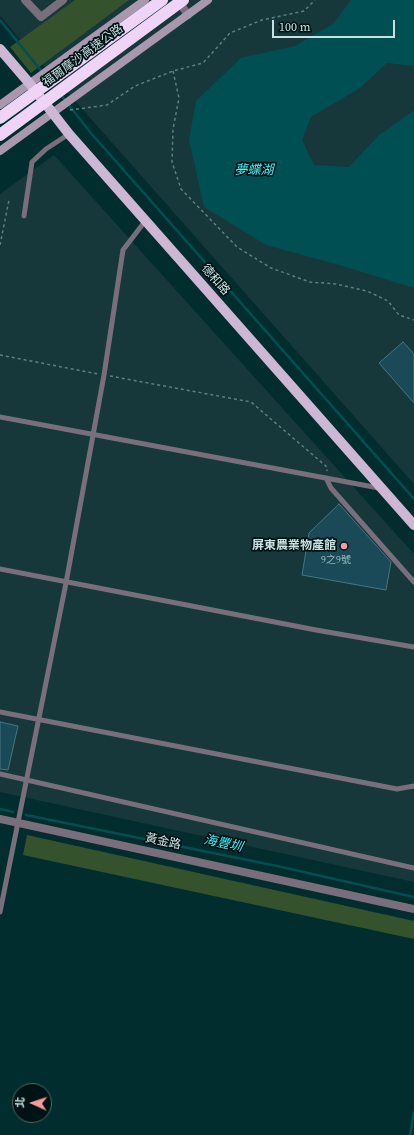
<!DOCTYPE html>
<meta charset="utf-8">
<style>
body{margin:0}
#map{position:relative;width:414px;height:1135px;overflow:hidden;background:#022d2e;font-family:"Source Serif 4","Noto Sans TC",serif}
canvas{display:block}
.north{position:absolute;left:12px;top:1083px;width:40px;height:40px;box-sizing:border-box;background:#001314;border:1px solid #506566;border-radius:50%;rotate:273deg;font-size:11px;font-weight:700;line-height:16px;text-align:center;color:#c7e1e2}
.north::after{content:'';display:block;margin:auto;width:14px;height:18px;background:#f59b9c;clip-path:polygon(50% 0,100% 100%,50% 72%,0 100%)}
.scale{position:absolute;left:272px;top:20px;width:123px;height:18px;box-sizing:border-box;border:2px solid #c7e1e2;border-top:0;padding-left:5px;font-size:12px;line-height:14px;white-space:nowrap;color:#c7e1e2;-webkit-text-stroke:3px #001314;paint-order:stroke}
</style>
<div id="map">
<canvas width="414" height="1135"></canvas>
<div class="north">北</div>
<div class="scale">100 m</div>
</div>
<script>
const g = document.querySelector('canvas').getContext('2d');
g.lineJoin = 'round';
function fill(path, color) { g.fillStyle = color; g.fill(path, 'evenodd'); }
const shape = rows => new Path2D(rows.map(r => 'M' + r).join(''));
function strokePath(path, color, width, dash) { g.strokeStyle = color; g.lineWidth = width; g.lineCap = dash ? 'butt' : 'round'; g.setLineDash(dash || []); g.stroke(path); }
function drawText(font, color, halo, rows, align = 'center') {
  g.font = font + ' "Source Serif 4","Noto Sans TC",serif'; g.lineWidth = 3.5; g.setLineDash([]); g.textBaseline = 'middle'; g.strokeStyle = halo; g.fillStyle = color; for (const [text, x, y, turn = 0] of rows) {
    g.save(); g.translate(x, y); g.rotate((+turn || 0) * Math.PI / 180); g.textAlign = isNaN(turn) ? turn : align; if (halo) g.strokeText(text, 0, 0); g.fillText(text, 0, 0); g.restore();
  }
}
fill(shape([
 [0,0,414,0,414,484,0,16],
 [54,155,414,554,414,882,0,792,0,194]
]), '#16383a');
fill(shape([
 [75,0,129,0,31,73,10,47],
 [27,835,414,921,414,939,23,855]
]), '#34522b');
fill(shape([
 [351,0,414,0,414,66,387,63,360,88,311,117,302,140,314,165,349,167,379,135,391,127,414,110,414,288,339,265,266,245,204,207,189,140,196,101,241,58,295,46,333,24]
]), '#004f52');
strokePath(shape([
 [0,20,43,73],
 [61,95,90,132,414,499],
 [0,809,13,812],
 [26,815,277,866,414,897],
 [410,1135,414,1112]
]), '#004f52', 2.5);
const building = shape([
 [403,342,414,354,414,403,379,363,403,342],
 [339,504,391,562,386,590,302,575,309,533,339,504],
 [0,722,18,726,8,770,0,769,0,722]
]);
fill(building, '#1a4a57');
strokePath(building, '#467583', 1);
strokePath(shape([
 [173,71,179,98,173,129,172,162,181,189,237,247,271,268,310,282,336,284,367,291,388,301,399,315,414,320],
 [70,110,107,105,135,86,173,71,203,63,230,33,262,20,304,11,315,0],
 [0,245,9,200],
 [0,355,98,374],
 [110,376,251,402,327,467,327,471]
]), '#5c8081', 1.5, [3, 3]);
strokePath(shape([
 [24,216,32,162,46,149,69,134],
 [0,417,379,488],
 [326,478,331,488,414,582],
 [0,569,316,630,414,647],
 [0,712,397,789,414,786],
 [0,774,414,868],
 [0,912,66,583,104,375,123,250,146,220]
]), '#796e7c', 5);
strokePath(shape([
 [25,0,41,17,63,0],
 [178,0,188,15]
]), '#796e7c', 8);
strokePath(shape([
 [0,819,414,909]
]), '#796e7c', 8);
strokePath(shape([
 [0,105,145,0],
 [0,151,208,0]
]), '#a997ae', 8);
strokePath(shape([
 [0,49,30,84,69,134,414,525]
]), '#cdb7d4', 10);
strokePath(shape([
 [0,118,162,0],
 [0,135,183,0]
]), '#efd4f7', 12);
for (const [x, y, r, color] of [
 [344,546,4,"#f59b9c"]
]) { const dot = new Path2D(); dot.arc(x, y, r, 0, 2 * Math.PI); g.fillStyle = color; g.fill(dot); strokePath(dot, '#001314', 1.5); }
drawText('10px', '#9cbbbf', null, [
 ["9之9號",336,560]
]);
drawText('12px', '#c7e1e2', '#001314', [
 ["福爾摩沙高速公路",83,56,-36],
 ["德和路",215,280,49],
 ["黃金路",163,842,12]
]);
drawText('bold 12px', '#c7e1e2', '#001314', [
 ["屏東農業物產館",336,546]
], 'right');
drawText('italic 13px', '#36f4fb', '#001314', [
 ["夢蝶湖",254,171],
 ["海豐圳",223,844,12]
]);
</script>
